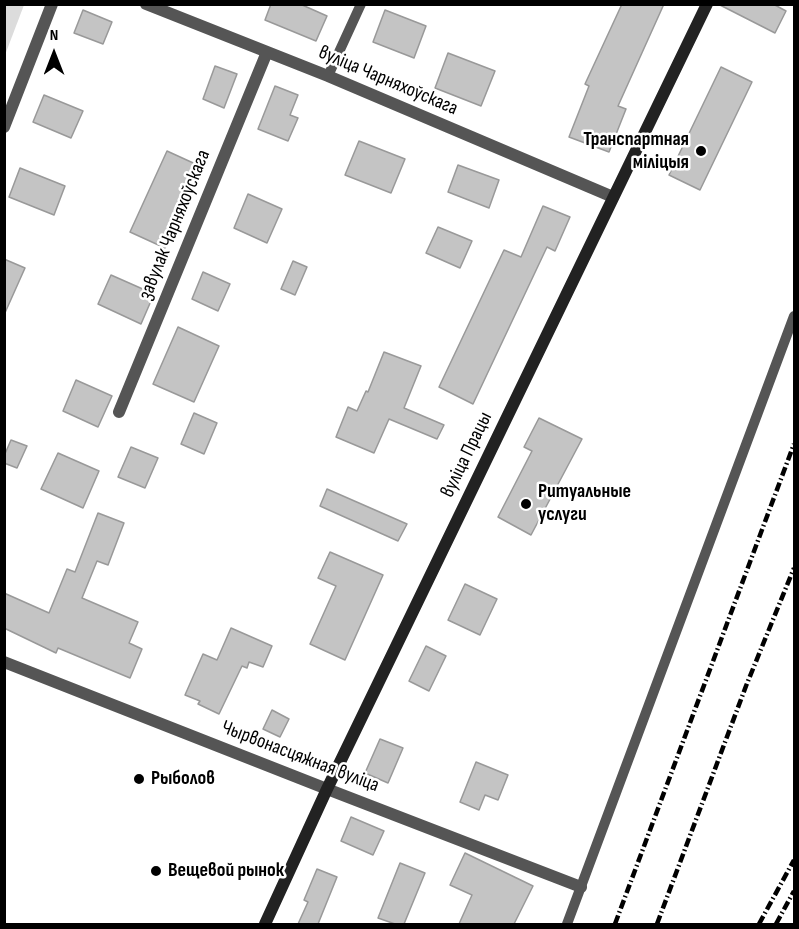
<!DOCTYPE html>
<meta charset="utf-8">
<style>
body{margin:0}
#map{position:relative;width:799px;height:929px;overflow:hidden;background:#fff;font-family:"Sofia Sans Condensed",sans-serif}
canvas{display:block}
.frame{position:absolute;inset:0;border:6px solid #000;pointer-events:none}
.north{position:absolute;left:24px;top:24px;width:60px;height:60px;-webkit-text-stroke:4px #fff;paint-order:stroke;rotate:0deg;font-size:16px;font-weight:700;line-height:24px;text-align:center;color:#000}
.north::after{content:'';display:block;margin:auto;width:21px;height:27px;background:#000;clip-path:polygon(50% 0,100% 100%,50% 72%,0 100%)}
</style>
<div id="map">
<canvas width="799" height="929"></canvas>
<div class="frame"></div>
<div class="north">N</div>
</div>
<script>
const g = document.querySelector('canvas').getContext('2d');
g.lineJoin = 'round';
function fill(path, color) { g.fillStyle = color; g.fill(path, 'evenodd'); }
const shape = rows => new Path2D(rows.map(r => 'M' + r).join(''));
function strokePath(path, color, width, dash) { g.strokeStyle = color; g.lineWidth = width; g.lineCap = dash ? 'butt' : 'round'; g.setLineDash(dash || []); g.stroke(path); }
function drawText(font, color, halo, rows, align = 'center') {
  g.font = font + ' "Sofia Sans Condensed",sans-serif'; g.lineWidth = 5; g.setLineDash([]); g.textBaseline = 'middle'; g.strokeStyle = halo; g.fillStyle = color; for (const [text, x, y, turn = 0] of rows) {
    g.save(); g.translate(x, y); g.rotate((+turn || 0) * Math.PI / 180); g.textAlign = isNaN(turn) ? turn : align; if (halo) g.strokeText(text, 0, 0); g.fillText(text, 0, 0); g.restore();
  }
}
fill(shape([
 [5,4,24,5,5,55,4,5]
]), '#dcdcdc');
const building = shape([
 [271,4,300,4,327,16,316,41,265,20,271,4],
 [622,4,664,4,618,106,626,109,609,152,569,137,589,86,585,84,622,4],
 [718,4,773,4,786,11,775,33,718,4],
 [83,10,112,22,103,44,74,33,83,10],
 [385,10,426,26,414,58,373,42,385,10],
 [448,53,495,71,481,106,435,88,448,53],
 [215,66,237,74,224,108,203,99,215,66],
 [721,67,752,82,700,190,669,175,721,67],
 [275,86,298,95,290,115,298,118,288,141,258,129,275,86],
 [44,95,83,111,71,138,33,122,44,95],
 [359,141,405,159,391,193,345,175,359,141],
 [167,151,202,167,165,248,130,232,167,151],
 [458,165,499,180,489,208,448,192,458,165],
 [20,168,65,186,54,215,9,197,20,168],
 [248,194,282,209,267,243,234,228,248,194],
 [543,206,570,217,555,251,547,247,473,404,439,387,504,250,521,257,543,206],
 [438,227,472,241,460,268,426,253,438,227],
 [4,259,25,268,4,315,4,259],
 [293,261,307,267,295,295,281,289,293,261],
 [203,272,230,284,218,311,192,299,203,272],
 [111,275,154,294,141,324,98,304,111,275],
 [178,327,219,346,194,402,153,384,178,327],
 [384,352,421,366,404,408,444,425,437,439,389,419,374,453,336,437,348,407,357,411,366,391,368,392,384,352],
 [76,380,112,396,98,427,63,411,76,380],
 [194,413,217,423,204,454,181,444,194,413],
 [539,418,582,439,531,535,498,517,532,451,524,447,539,418],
 [11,440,27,446,17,468,4,463,4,456,11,440],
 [131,447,158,458,145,488,118,477,131,447],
 [58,453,99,471,83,508,41,489,58,453],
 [327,489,407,524,398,541,320,506,327,489],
 [98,513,124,523,108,565,97,561,82,598,138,622,129,643,142,649,130,678,58,648,56,653,4,628,4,593,49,613,67,569,75,572,98,513],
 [330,552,383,575,345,660,310,644,336,586,318,578,330,552],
 [465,584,497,599,480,635,448,620,465,584],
 [231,628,272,646,263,667,249,662,247,668,242,666,219,714,198,704,200,701,185,695,203,654,217,660,231,628],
 [426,646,446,656,429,691,409,681,426,646],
 [272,710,289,719,280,737,263,729,272,710],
 [380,739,403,748,388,783,365,773,380,739],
 [476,762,508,775,498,800,485,795,479,810,460,802,476,762],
 [351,817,384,831,373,855,341,841,351,817],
 [465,853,533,886,514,924,459,924,472,895,450,885,465,853],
 [400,863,425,873,404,924,395,924,378,918,400,863],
 [317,869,337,877,318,924,298,924,308,902,304,900,317,869]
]);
fill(building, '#c4c4c4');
strokePath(building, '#999', 1.5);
strokePath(shape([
 [328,76,361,4],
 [567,924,794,316]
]), '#555', 10);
strokePath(shape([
 [146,4,328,76,613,197],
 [4,127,52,4],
 [119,412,267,52],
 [4,662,327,789,581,887]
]), '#555', 12);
strokePath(shape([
 [265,924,327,789,707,4]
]), '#222', 12);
strokePath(shape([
 [615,924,794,444],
 [657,924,746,686,794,568],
 [759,924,794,860],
 [776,924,794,891]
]), '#000', 4.5, [9, 3, 1.5, 3]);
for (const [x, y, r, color] of [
 [701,151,6,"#000"],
 [526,504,6,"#000"],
 [139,779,6,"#000"],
 [156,871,6,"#000"]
]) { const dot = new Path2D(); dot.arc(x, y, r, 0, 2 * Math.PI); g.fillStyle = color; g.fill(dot); strokePath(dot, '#fff', 2); }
drawText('20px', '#000', '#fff', [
 ["вуліца Чарняхоўскага",388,81,23],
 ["завулак Чарняхоўскага",175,225,-68],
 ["вуліца Працы",467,455,-64],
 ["Чырвонасцяжная вуліца",300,757,21]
]);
drawText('bold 20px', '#000', '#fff', [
 ["Транспартная",689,140,"right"],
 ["міліцыя",689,163,"right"],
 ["Ритуальные",538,492],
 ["услуги",538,515],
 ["Рыболов",151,779],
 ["Вещевой рынок",168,871]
], 'left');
</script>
